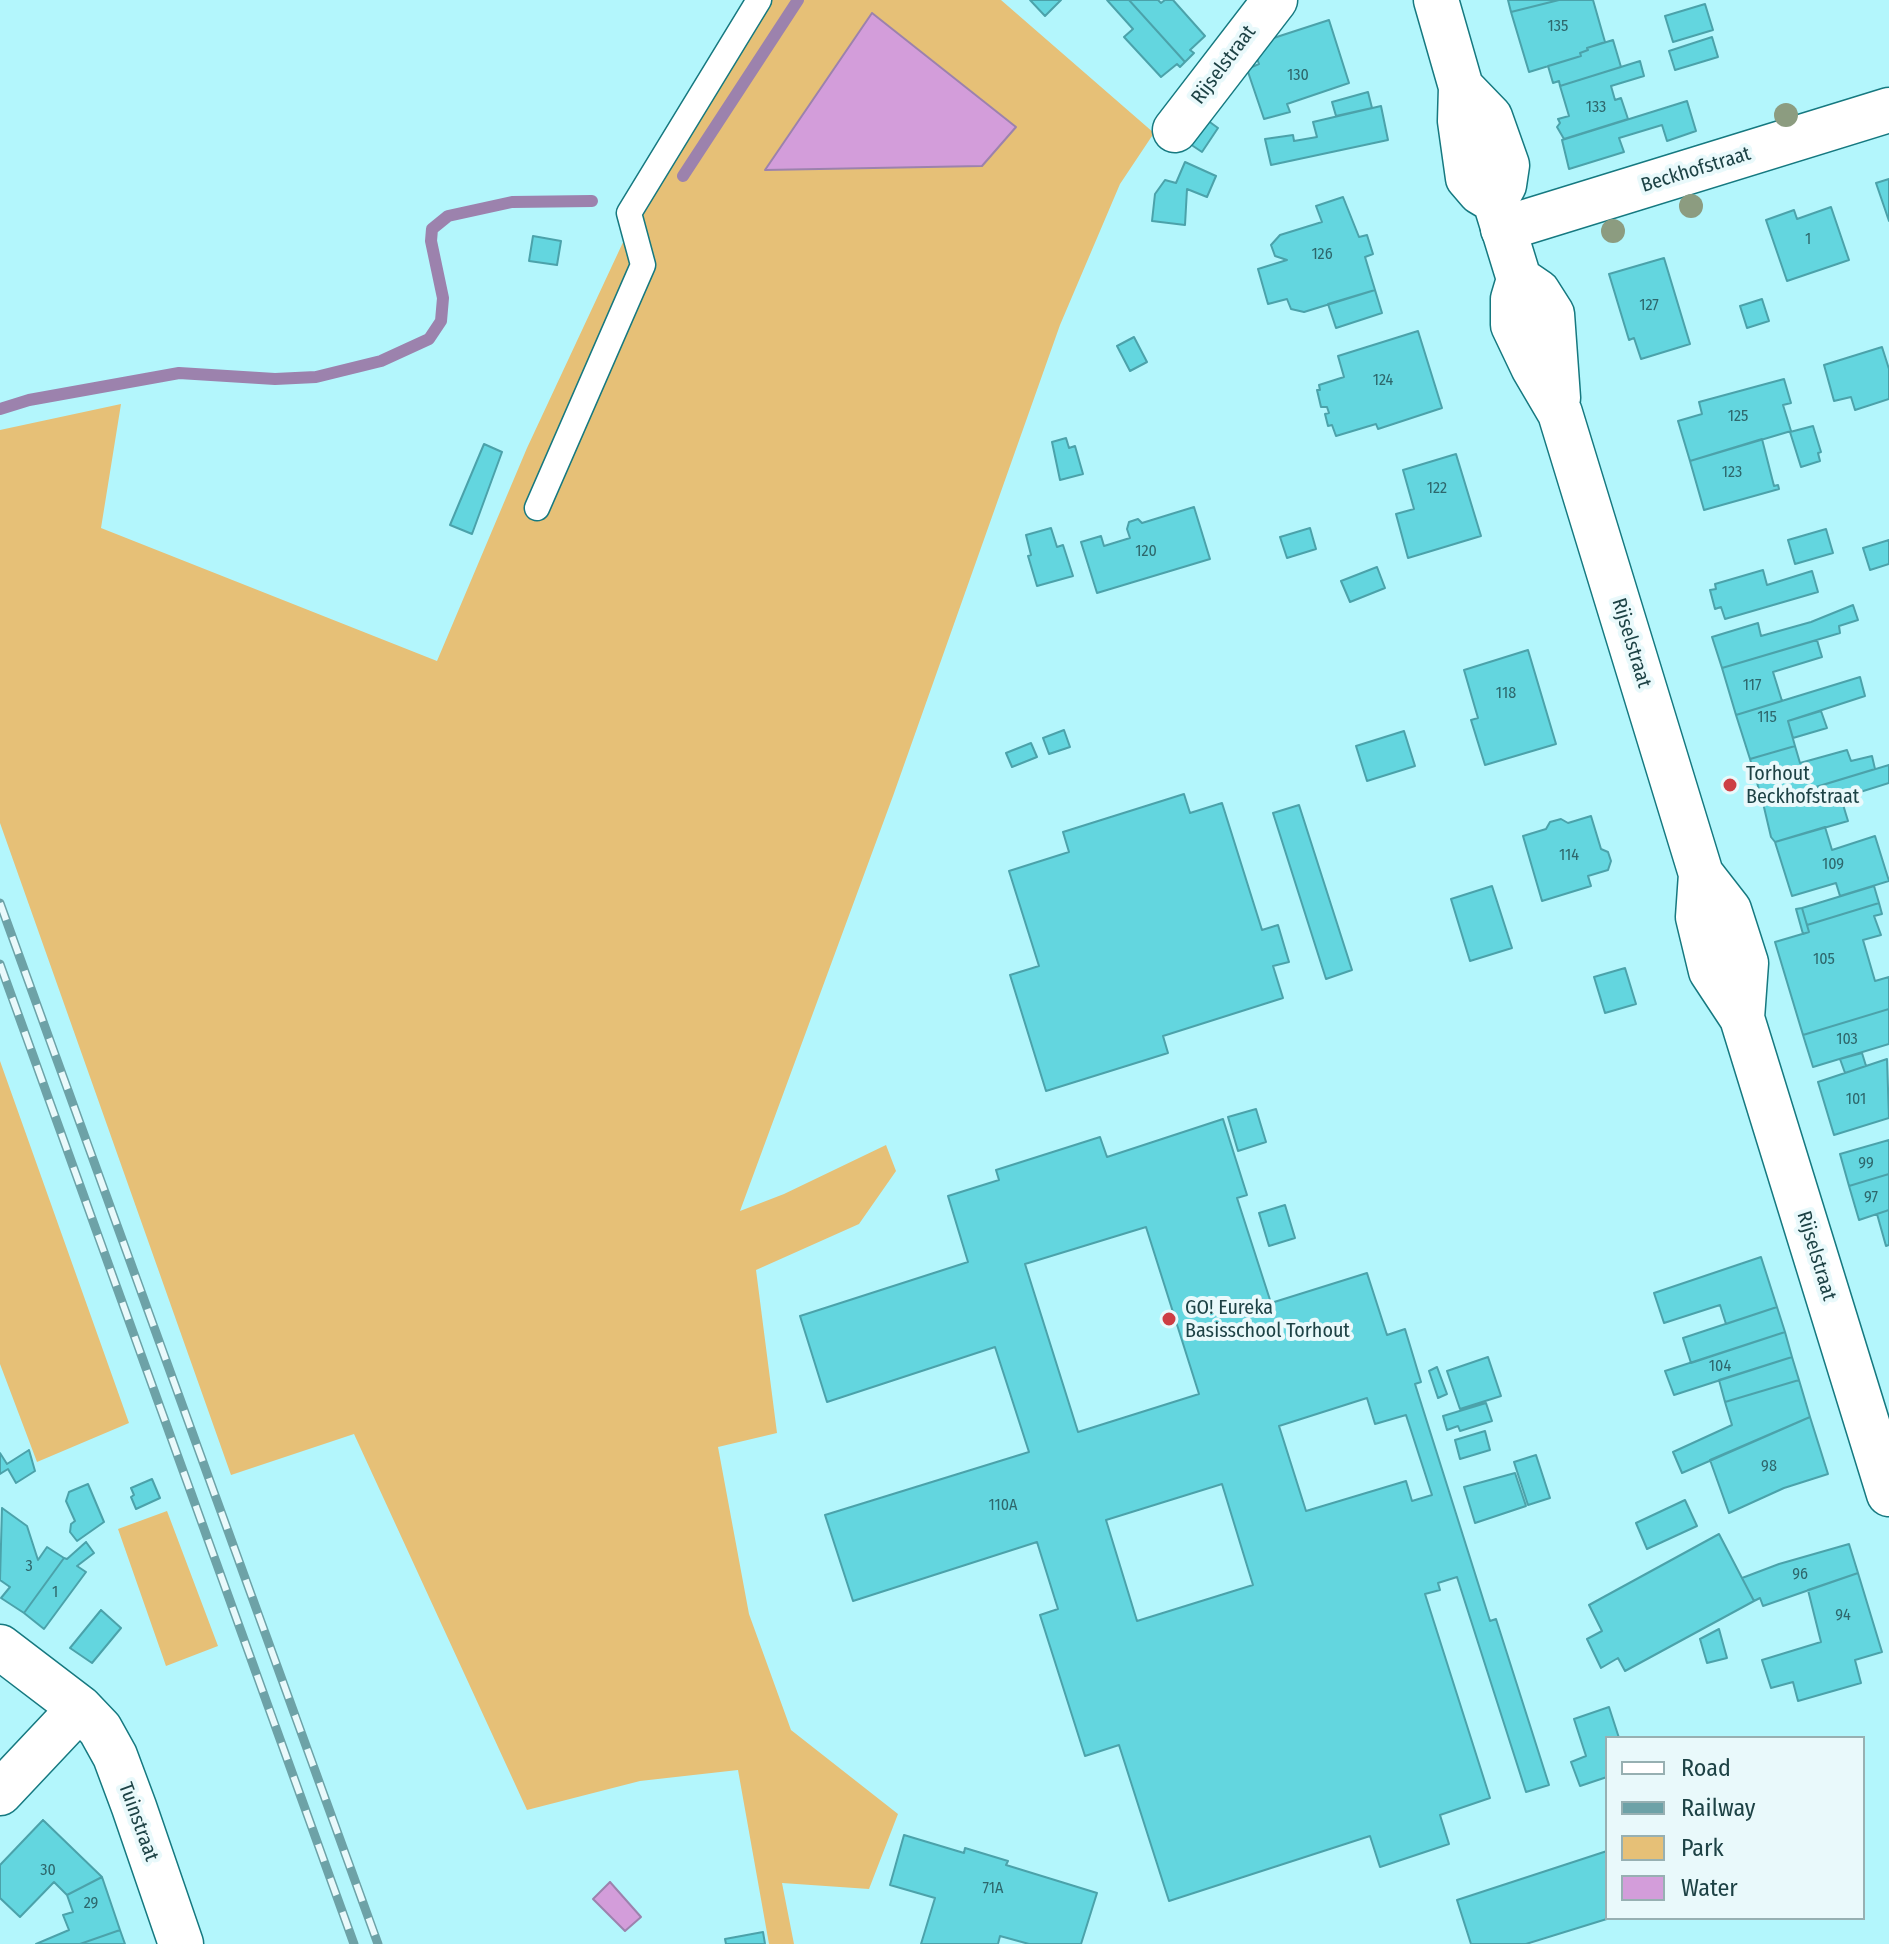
<!DOCTYPE html>
<style>
body{margin:0}
#map{position:relative;width:1889px;height:1944px;overflow:hidden;background:#b3f6fc;font-family:"Fira Sans Condensed",sans-serif}
canvas{display:block}
.legend{position:absolute;left:1605px;top:1736px;width:260px;height:184px;box-sizing:border-box;background:#e9f9fb;border:2px solid #97b0b2;margin:0;padding:10px 14px;list-style:none;font-size:24px;color:#1d4245}
.legend li{display:flex;align-items:center;gap:16px;height:40px}
.legend b{width:40px;border:2px solid #97b0b2}
</style>
<div id="map">
<canvas width="1889" height="1944"></canvas>
<ul class="legend">
<li><b style="height:10px;background:#fff"></b>Road</li>
<li><b style="height:10px;background:#6da2a7"></b>Railway</li>
<li><b style="height:22px;background:#e6c077"></b>Park</li>
<li><b style="height:22px;background:#d39dda"></b>Water</li>
</ul>
</div>
<script>
const g = document.querySelector('canvas').getContext('2d');
g.lineJoin = 'round';
function fill(path, color) { g.fillStyle = color; g.fill(path, 'evenodd'); }
const shape = rows => new Path2D(rows.map(r => 'M' + r).join(''));
function strokePath(path, color, width, dash) { g.strokeStyle = color; g.lineWidth = width; g.lineCap = dash ? 'butt' : 'round'; g.setLineDash(dash || []); g.stroke(path); }
function drawText(font, color, halo, rows, align = 'center') {
  g.font = font + ' "Fira Sans Condensed",sans-serif'; g.lineWidth = 8; g.setLineDash([]); g.textBaseline = 'middle'; g.strokeStyle = halo; g.fillStyle = color; for (const [text, x, y, turn = 0] of rows) {
    g.save(); g.translate(x, y); g.rotate((+turn || 0) * Math.PI / 180); g.textAlign = isNaN(turn) ? turn : align; if (halo) g.strokeText(text, 0, 0); g.fillText(text, 0, 0); g.restore();
  }
}
fill(shape([
 [766,0,1001,0,1154,133,1120,184,1060,325,893,796,740,1211,784,1194,886,1145,896,1171,859,1224,756,1270,777,1433,718,1447,749,1614,791,1730,898,1814,869,1889,782,1883,794,1944,769,1944,738,1770,640,1781,527,1810,354,1434,231,1475,0,823,0,430,121,404,101,528,437,661,527,448,639,208],
 [0,1061,129,1423,37,1462,0,1364],
 [167,1511,218,1646,166,1666,118,1529]
]), '#e6c077');
const water = shape([
 [872,13,1016,127,982,166,765,170,872,13],
 [610,1882,641,1917,625,1931,593,1899,610,1882]
]);
fill(water, '#d39dda');
strokePath(water, '#9c82ad', 2);
strokePath(shape([
 [683,176,798,0],
 [0,409,29,400,179,373,275,379,316,377,381,361,429,339,441,321,443,298,431,241,432,229,448,216,512,202,592,201]
]), '#9c82ad', 12);
const building = shape([
 [1030,0,1061,0,1045,16,1030,0],
 [1107,0,1129,0,1185,62,1180,67,1177,64,1161,77,1124,37,1133,29,1107,0],
 [1129,0,1158,0,1161,3,1165,0,1173,0,1205,36,1190,50,1194,53,1185,62,1129,0],
 [1508,0,1559,0,1511,12,1508,0],
 [1559,0,1593,0,1605,42,1587,48,1588,50,1580,53,1581,56,1529,72,1511,12,1559,0],
 [1705,4,1713,30,1673,42,1665,16,1705,4],
 [1329,20,1349,83,1287,104,1290,112,1264,119,1247,69,1259,64,1252,45,1329,20],
 [1712,37,1718,57,1675,70,1669,51,1712,37],
 [1613,40,1621,67,1560,86,1559,81,1553,83,1548,66,1581,56,1580,53,1588,50,1587,48,1613,40],
 [1640,61,1644,76,1611,86,1615,100,1621,98,1628,119,1564,139,1557,127,1560,123,1558,119,1569,116,1560,86,1640,61],
 [1368,92,1372,108,1336,116,1332,102,1368,92],
 [1687,101,1696,131,1667,141,1662,125,1619,138,1624,152,1569,169,1562,140,1687,101],
 [1381,106,1388,140,1271,165,1265,139,1293,135,1294,141,1317,137,1313,122,1381,106],
 [1207,120,1218,128,1202,152,1190,144,1207,120],
 [1185,162,1216,176,1207,197,1187,189,1185,225,1152,221,1155,194,1165,180,1176,183,1185,162],
 [1889,179,1889,221,1876,183,1889,179],
 [1343,197,1359,237,1367,235,1373,254,1365,257,1375,290,1304,312,1291,309,1287,299,1268,304,1258,269,1287,260,1275,256,1271,245,1280,235,1322,222,1316,206,1343,197],
 [1831,207,1849,260,1787,281,1766,220,1794,210,1797,219,1831,207],
 [533,236,561,241,557,265,529,261,533,236],
 [1664,258,1690,344,1641,359,1634,338,1629,340,1609,274,1664,258],
 [1375,290,1382,313,1336,328,1328,304,1375,290],
 [1762,299,1769,321,1747,328,1740,306,1762,299],
 [1418,331,1442,408,1378,429,1376,424,1336,436,1332,425,1328,426,1325,414,1329,413,1327,407,1321,407,1317,390,1320,390,1319,385,1344,377,1338,356,1418,331],
 [1134,337,1147,362,1130,371,1117,346,1134,337],
 [1882,347,1889,369,1889,399,1855,410,1851,397,1834,401,1824,365,1882,347],
 [1784,379,1791,403,1783,405,1791,431,1690,461,1678,421,1702,414,1699,402,1784,379],
 [1813,426,1821,452,1818,453,1820,461,1801,467,1790,432,1813,426],
 [1066,438,1069,448,1075,446,1083,474,1060,480,1052,442,1066,438],
 [1762,439,1774,486,1778,485,1779,489,1704,510,1690,461,1762,439],
 [484,444,502,452,472,534,450,525,484,444],
 [1456,454,1481,536,1408,558,1396,514,1414,509,1403,470,1456,454],
 [1194,507,1210,559,1097,593,1081,542,1101,536,1104,546,1130,538,1127,529,1129,522,1138,519,1142,523,1194,507],
 [1051,528,1057,547,1063,545,1073,576,1037,586,1028,556,1031,555,1026,535,1051,528],
 [1310,528,1316,549,1287,558,1280,537,1310,528],
 [1826,529,1833,553,1795,564,1788,540,1826,529],
 [1889,540,1889,564,1870,570,1863,548,1889,540],
 [1377,567,1385,588,1350,602,1341,581,1377,567],
 [1763,570,1767,585,1812,571,1818,592,1725,619,1721,607,1715,609,1710,590,1716,589,1715,584,1763,570],
 [1853,605,1858,620,1839,626,1840,633,1722,668,1712,637,1758,623,1761,636,1811,622,1853,605],
 [1817,640,1822,657,1773,672,1782,701,1736,715,1722,668,1817,640],
 [1528,650,1556,744,1485,765,1471,720,1478,718,1464,670,1528,650],
 [1860,677,1865,696,1788,721,1795,746,1750,759,1736,715,1860,677],
 [1821,711,1827,728,1793,738,1788,721,1821,711],
 [1064,730,1070,747,1049,754,1043,738,1064,730],
 [1404,731,1415,766,1367,781,1356,746,1404,731],
 [1031,743,1037,757,1012,767,1006,753,1031,743],
 [1795,746,1800,763,1847,750,1851,761,1872,756,1875,769,1763,803,1750,759,1795,746],
 [1889,765,1889,783,1841,798,1848,821,1775,842,1771,837,1763,803,1889,765],
 [1184,794,1190,813,1222,803,1262,930,1278,925,1289,962,1273,966,1283,998,1163,1036,1168,1053,1046,1091,1010,975,1039,966,1009,871,1069,852,1063,832,1184,794],
 [1299,805,1352,970,1326,979,1273,813,1299,805],
 [1591,816,1601,849,1608,852,1611,861,1608,870,1588,876,1591,886,1542,901,1523,836,1546,829,1550,822,1561,819,1568,823,1591,816],
 [1825,827,1832,850,1875,836,1889,881,1840,896,1836,883,1792,896,1775,842,1825,827],
 [1492,886,1512,948,1470,961,1451,899,1492,886],
 [1874,886,1879,903,1807,925,1802,908,1874,886],
 [1879,903,1882,914,1874,916,1881,935,1863,940,1875,981,1889,977,1889,1009,1803,1035,1775,942,1809,932,1807,925,1879,903],
 [1802,908,1809,932,1803,934,1796,909,1802,908],
 [1625,968,1636,1004,1605,1013,1594,977,1625,968],
 [1889,1009,1889,1044,1813,1067,1803,1035,1889,1009],
 [1862,1053,1866,1066,1845,1073,1840,1059,1862,1053],
 [1887,1059,1889,1118,1834,1135,1818,1082,1887,1059],
 [1256,1109,1266,1142,1238,1151,1228,1117,1256,1109],
 [1223,1119,1247,1195,1237,1198,1271,1303,1367,1273,1387,1335,1405,1329,1421,1382,1415,1384,1490,1621,1496,1619,1549,1785,1526,1792,1457,1577,1438,1583,1440,1590,1425,1594,1490,1798,1440,1815,1449,1844,1380,1867,1370,1836,1169,1901,1119,1745,1085,1756,1040,1615,1058,1609,1037,1542,853,1601,825,1515,1029,1452,995,1347,827,1402,800,1316,968,1262,948,1196,999,1180,996,1170,1100,1137,1107,1157,1223,1119],
 [1146,1227,1199,1394,1078,1432,1025,1264,1146,1227],
 [1367,1398,1375,1424,1406,1415,1432,1495,1412,1501,1406,1481,1306,1511,1279,1426,1367,1398],
 [1222,1484,1253,1585,1137,1621,1106,1520,1222,1484],
 [1889,1140,1889,1174,1849,1186,1840,1154,1889,1140],
 [1889,1174,1889,1210,1859,1220,1849,1186,1889,1174],
 [1285,1205,1295,1238,1269,1246,1259,1213,1285,1205],
 [1889,1210,1889,1245,1886,1246,1877,1214,1889,1210],
 [1761,1257,1777,1307,1726,1324,1720,1305,1664,1323,1654,1293,1761,1257],
 [1777,1307,1785,1332,1691,1363,1683,1338,1777,1307],
 [1785,1332,1792,1357,1674,1395,1665,1371,1785,1332],
 [1488,1357,1501,1396,1460,1409,1447,1371,1488,1357],
 [1792,1357,1799,1380,1725,1402,1719,1380,1792,1357],
 [1437,1367,1447,1394,1438,1398,1429,1371,1437,1367],
 [1799,1380,1810,1417,1682,1473,1673,1452,1732,1425,1725,1402,1799,1380],
 [1486,1403,1492,1421,1460,1431,1458,1426,1447,1430,1443,1416,1486,1403],
 [1810,1417,1828,1474,1784,1488,1729,1513,1710,1460,1810,1417],
 [1485,1431,1490,1450,1460,1459,1455,1440,1485,1431],
 [29,1450,35,1471,16,1483,8,1469,0,1474,0,1453,7,1464,29,1450],
 [1536,1455,1550,1498,1528,1505,1514,1462,1536,1455],
 [1515,1473,1526,1506,1475,1523,1464,1487,1515,1473],
 [152,1479,160,1498,136,1509,131,1497,134,1495,131,1488,152,1479],
 [88,1484,104,1522,77,1541,70,1532,71,1524,75,1521,66,1501,69,1492,88,1484],
 [1685,1500,1697,1526,1647,1549,1636,1523,1685,1500],
 [2,1508,27,1526,38,1560,47,1547,64,1558,24,1613,1,1598,10,1587,0,1580,2,1508],
 [1719,1534,1754,1601,1625,1671,1618,1658,1601,1668,1587,1639,1602,1631,1589,1605,1719,1534],
 [86,1542,94,1553,77,1566,86,1572,44,1629,24,1613,64,1558,67,1559,86,1542],
 [1849,1544,1858,1573,1763,1606,1760,1598,1754,1601,1742,1578,1779,1564,1849,1544],
 [1858,1573,1882,1652,1855,1660,1861,1683,1798,1701,1793,1682,1771,1688,1762,1660,1821,1642,1808,1590,1858,1573],
 [101,1610,121,1628,92,1663,70,1648,101,1610],
 [1719,1629,1727,1658,1707,1663,1700,1639,1719,1629],
 [1609,1707,1619,1738,1607,1738,1607,1777,1580,1786,1571,1762,1586,1756,1574,1719,1609,1707],
 [43,1820,102,1877,67,1895,54,1882,20,1917,0,1898,0,1865,43,1820],
 [904,1835,964,1853,965,1848,1008,1861,1006,1865,1097,1893,1081,1944,1029,1944,1000,1936,998,1944,921,1944,935,1898,890,1885,904,1835],
 [1607,1851,1607,1918,1610,1918,1526,1944,1471,1944,1457,1900,1607,1851],
 [102,1877,120,1930,80,1944,36,1944,69,1930,63,1915,73,1912,67,1895,102,1877],
 [120,1930,125,1944,80,1944,120,1930],
 [763,1932,765,1944,726,1944,725,1939,763,1932]
]);
fill(building, '#63d6df');
strokePath(building, '#4ba2aa', 2);
const lane = shape([
 [537,508,643,265,629,213,759,0]
]);
const street = shape([
 [1175,130,1275,0],
 [1503,229,1889,110],
 [0,1647,80,1708,100,1729,115,1756,134,1807,181,1944],
 [0,1793,80,1708]
]);
const secondary = shape([
 [1436,0,1461,87,1460,121,1468,178,1480,192,1495,201,1519,279,1513,299,1513,325,1533,367,1560,413,1701,874,1698,917,1711,971,1742,1018,1889,1494],
 [1461,87,1490,117,1507,165,1504,185,1495,201],
 [1519,279,1538,292,1552,314,1558,398],
 [1701,874,1729,910,1746,963,1742,1018]
]);
strokePath(lane, '#167980', 27);
strokePath(street, '#167980', 47);
strokePath(secondary, '#167980', 47);
strokePath(lane, '#fff', 24);
strokePath(street, '#fff', 44);
strokePath(secondary, '#fff', 44);
const rail = shape([
 [0,903,378,1944],
 [0,964,354,1944]
]);
strokePath(rail, '#6da2a7', 9);
strokePath(rail, '#e9f9fb', 6, [18]);
g.fillStyle = '#8c9c80';
for (const [x, y] of [
 [1786,115],
 [1691,206],
 [1613,231]
]) { g.beginPath(); g.arc(x, y, 12, 0, 2 * Math.PI); g.fill(); }
for (const [x, y, r, color] of [
 [1730,785,8,"#cd3e44"],
 [1169,1319,8,"#cd3e44"]
]) { const dot = new Path2D(); dot.arc(x, y, r, 0, 2 * Math.PI); g.fillStyle = color; g.fill(dot); strokePath(dot, '#e9f9fb', 3); }
drawText('16px', '#2e676c', null, [
 ["135",1558,27],
 ["130",1298,76],
 ["133",1596,108],
 ["1",1808,240],
 ["126",1322,255],
 ["127",1649,306],
 ["124",1383,381],
 ["125",1738,417],
 ["123",1732,473],
 ["122",1437,489],
 ["120",1146,552],
 ["117",1752,686],
 ["118",1506,694],
 ["115",1767,718],
 ["114",1569,856],
 ["109",1833,865],
 ["105",1824,960],
 ["103",1847,1040],
 ["101",1856,1100],
 ["99",1866,1164],
 ["97",1871,1198],
 ["104",1720,1367],
 ["98",1769,1467],
 ["110A",1003,1506],
 ["3",29,1567],
 ["96",1800,1575],
 ["1",55,1593],
 ["94",1843,1616],
 ["30",48,1871],
 ["71A",993,1889],
 ["29",91,1904]
]);
drawText('20px', '#1d4245', '#e9f9fb', [
 ["Rijselstraat",1224,65,-53],
 ["Beckhofstraat",1696,170,-17],
 ["Rijselstraat",1631,643,73],
 ["Rijselstraat",1816,1256,73],
 ["Tuinstraat",138,1822,70]
]);
drawText('20px', '#1d4245', '#e9f9fb', [
 ["Torhout",1746,774],
 ["Beckhofstraat",1746,797],
 ["GO! Eureka",1185,1308],
 ["Basisschool Torhout",1185,1331]
], 'left');
</script>
